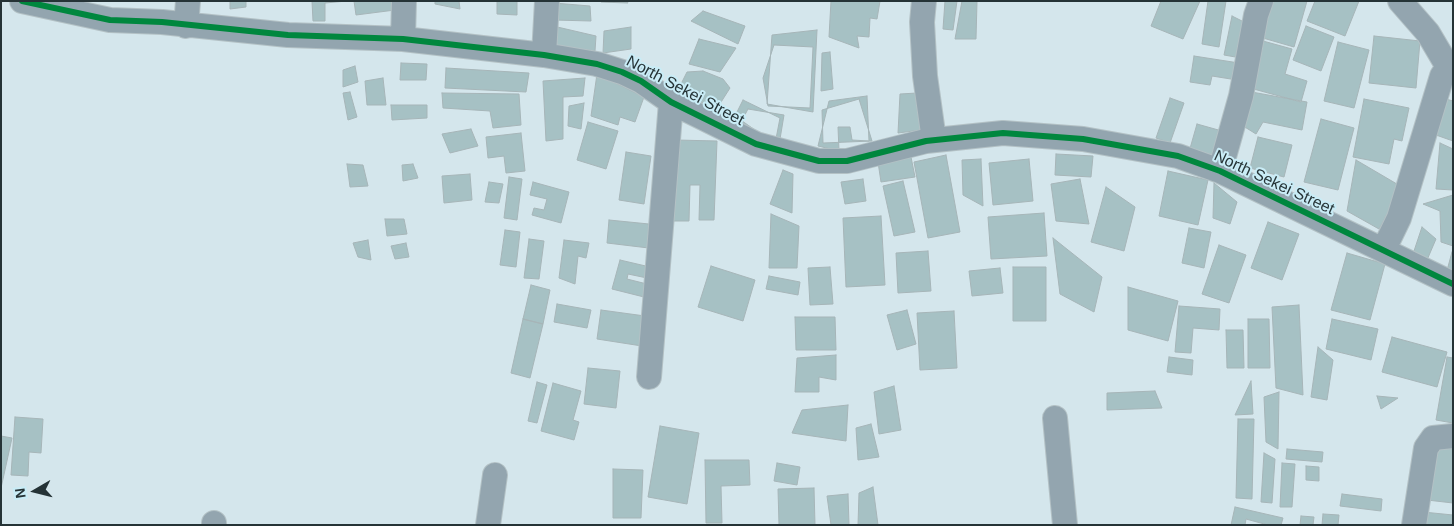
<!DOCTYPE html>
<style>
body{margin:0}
#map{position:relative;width:1454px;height:526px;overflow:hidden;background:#d4e6ec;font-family:Helvetica,sans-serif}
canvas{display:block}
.frame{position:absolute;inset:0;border:2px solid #253336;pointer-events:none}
.north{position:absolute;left:10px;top:466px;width:50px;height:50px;-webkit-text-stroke:4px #c9ecf6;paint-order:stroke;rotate:262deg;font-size:14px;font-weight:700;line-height:20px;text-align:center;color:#253336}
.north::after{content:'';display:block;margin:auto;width:18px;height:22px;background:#253336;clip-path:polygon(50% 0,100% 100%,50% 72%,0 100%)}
</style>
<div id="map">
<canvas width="1454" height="526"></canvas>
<div class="frame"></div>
<div class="north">N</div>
</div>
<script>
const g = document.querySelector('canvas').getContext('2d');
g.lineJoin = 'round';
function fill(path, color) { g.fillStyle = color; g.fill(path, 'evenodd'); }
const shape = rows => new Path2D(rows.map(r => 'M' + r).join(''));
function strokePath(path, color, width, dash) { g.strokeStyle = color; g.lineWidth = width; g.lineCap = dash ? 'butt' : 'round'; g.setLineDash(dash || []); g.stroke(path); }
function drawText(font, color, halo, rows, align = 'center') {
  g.font = font + ' Helvetica,sans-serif'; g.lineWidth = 4; g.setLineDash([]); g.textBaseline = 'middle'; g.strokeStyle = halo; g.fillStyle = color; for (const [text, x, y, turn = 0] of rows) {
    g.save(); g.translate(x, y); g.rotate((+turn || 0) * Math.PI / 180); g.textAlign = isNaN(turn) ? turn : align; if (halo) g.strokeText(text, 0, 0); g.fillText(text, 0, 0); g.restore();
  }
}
const building = shape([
 [230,1,246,1,246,7,230,9,230,1],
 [312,1,347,1,325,3,325,21,313,21,312,1],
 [354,1,394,1,395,10,356,15,354,1],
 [435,1,459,1,460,9,435,4,435,1],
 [497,1,517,1,517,15,497,14,497,1],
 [602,1,627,1,628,3,601,2,602,1],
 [831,1,880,1,877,19,870,18,869,37,857,36,859,48,829,37,831,1],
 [945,1,957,1,953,30,943,29,945,1],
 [962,1,977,1,976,39,955,39,962,1],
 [1161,1,1200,1,1183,39,1151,26,1161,1],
 [1208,1,1226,1,1219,47,1202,44,1208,1],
 [1266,1,1307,1,1294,47,1256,36,1266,1],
 [1315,1,1359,1,1345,36,1307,21,1315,1],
 [554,3,590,6,591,21,554,20,554,3],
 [703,11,745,26,738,44,691,21,703,11],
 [1232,16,1248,24,1241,58,1224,55,1232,16],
 [553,26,596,36,595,51,552,46,553,26],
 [1306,26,1334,37,1321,71,1293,60,1306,26],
 [631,27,631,49,603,53,604,31,631,27],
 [817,30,813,112,767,104,772,35,817,30],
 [1374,36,1420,41,1416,88,1369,83,1374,36],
 [699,39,736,48,720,72,689,64,699,39],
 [1263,41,1292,49,1285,74,1307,81,1301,102,1250,88,1263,41],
 [1338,42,1369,50,1354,108,1324,101,1338,42],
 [774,45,813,47,810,108,768,106,763,78,774,45],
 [830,52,833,89,821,91,822,53,830,52],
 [1194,56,1239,63,1237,80,1212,76,1210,85,1190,82,1194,56],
 [401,63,427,64,426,80,400,80,401,63],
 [355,66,358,82,343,87,343,70,355,66],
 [446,68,529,73,526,92,445,88,446,68],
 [703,71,723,79,730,88,716,110,678,90,687,72,703,71],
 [597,74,644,97,635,122,620,117,618,125,591,116,597,74],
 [383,78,386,105,367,105,365,81,383,78],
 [585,78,583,96,563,97,563,139,546,141,543,81,585,78],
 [1246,91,1307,102,1302,130,1263,122,1256,134,1240,124,1246,91],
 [350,92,357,117,348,120,343,93,350,92],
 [442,93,519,94,521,125,493,128,490,111,443,108,442,93],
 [917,93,921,130,898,133,900,94,917,93],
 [867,96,869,141,852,140,850,127,838,127,839,151,818,146,829,101,867,96],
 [1170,98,1184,103,1170,143,1156,138,1170,98],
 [859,99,872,141,823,143,822,110,859,99],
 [1364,99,1409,108,1402,141,1394,139,1389,164,1353,157,1364,99],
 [1446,99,1453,101,1453,141,1436,135,1446,99],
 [743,100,780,118,775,144,735,116,743,100],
 [584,103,581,129,568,126,569,106,584,103],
 [391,105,427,105,427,118,392,120,391,105],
 [748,109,784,115,779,145,740,124,748,109],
 [1321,119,1354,128,1338,190,1304,182,1321,119],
 [588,122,618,131,606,169,577,160,588,122],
 [1197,124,1222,131,1214,159,1189,152,1197,124],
 [471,129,478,146,450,153,442,134,471,129],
 [521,133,525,171,506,173,504,156,488,158,486,137,521,133],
 [1258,137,1292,145,1284,177,1250,168,1258,137],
 [676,140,717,141,714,220,699,220,700,185,690,185,689,221,673,221,676,140],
 [1440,143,1453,149,1453,190,1436,189,1440,143],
 [626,152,651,156,644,204,619,200,626,152],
 [1056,154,1093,156,1091,177,1055,175,1056,154],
 [946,155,960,232,928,238,914,162,946,155],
 [911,157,915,177,881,182,878,162,911,157],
 [981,159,983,206,963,195,962,160,981,159],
 [1029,159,1033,201,993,205,989,163,1029,159],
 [1356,160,1402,187,1379,229,1347,211,1356,160],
 [347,164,363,165,368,186,350,187,347,164],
 [413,164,418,178,403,181,402,165,413,164],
 [783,170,793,174,792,213,770,204,783,170],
 [1168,171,1208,180,1198,225,1159,216,1168,171],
 [470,174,472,200,444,203,442,176,470,174],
 [509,177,522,179,517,220,504,218,509,177],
 [863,179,866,201,845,204,841,182,863,179],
 [1080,179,1089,224,1056,221,1051,184,1080,179],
 [903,181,915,232,894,236,883,186,903,181],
 [489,182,503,184,499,203,485,202,489,182],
 [533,182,569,192,561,223,532,215,534,208,544,210,547,199,530,195,533,182],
 [1214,183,1237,202,1230,224,1213,218,1214,183],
 [1106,187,1135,207,1124,251,1091,242,1106,187],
 [1453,195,1453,246,1441,242,1440,211,1423,204,1453,195],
 [1044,213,1047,256,991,259,988,217,1044,213],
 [771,214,799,226,797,268,769,268,771,214],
 [881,216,885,285,846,287,843,218,881,216],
 [385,219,404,219,407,234,387,236,385,219],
 [609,220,659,225,657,249,607,243,609,220],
 [1268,222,1299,234,1282,280,1251,268,1268,222],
 [1422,227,1436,239,1427,260,1414,251,1422,227],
 [1189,228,1211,232,1204,268,1182,263,1189,228],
 [505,230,520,232,516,267,500,265,505,230],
 [1053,238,1102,277,1094,312,1060,294,1053,238],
 [529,239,544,241,539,279,524,278,529,239],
 [368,240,371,260,358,257,353,243,368,240],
 [564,240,589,243,586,258,578,256,575,284,559,278,564,240],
 [406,243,409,257,395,259,391,246,406,243],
 [1219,245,1246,255,1229,303,1202,294,1219,245],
 [928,251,931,291,898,293,896,253,928,251],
 [1452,252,1453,252,1453,280,1445,278,1452,252],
 [1347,253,1385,264,1370,320,1331,310,1347,253],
 [620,260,650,267,647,278,628,274,627,279,647,284,644,297,612,289,620,260],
 [711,266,755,280,743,321,698,307,711,266],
 [830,267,833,304,810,305,808,268,830,267],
 [1013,267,1046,267,1046,321,1013,321,1013,267],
 [1000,268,1003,293,972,296,969,271,1000,268],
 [769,276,800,282,798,295,766,289,769,276],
 [531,285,550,290,543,324,523,319,531,285],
 [1128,287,1178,301,1168,341,1128,330,1128,287],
 [557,304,591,310,587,328,554,322,557,304],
 [1299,305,1303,395,1276,388,1272,307,1299,305],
 [1179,306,1220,309,1219,330,1193,328,1191,353,1175,352,1179,306],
 [601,310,645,316,642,346,597,339,601,310],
 [907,310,916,344,897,350,887,315,907,310],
 [954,311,957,368,920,370,917,313,954,311],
 [795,317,835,317,836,350,796,350,795,317],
 [523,319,543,324,530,378,511,373,523,319],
 [1248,319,1269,319,1270,368,1248,368,1248,319],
 [1332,319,1378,329,1371,360,1326,349,1332,319],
 [1226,330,1243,330,1244,368,1227,368,1226,330],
 [1392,337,1447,352,1437,387,1382,372,1392,337],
 [1318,347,1333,360,1327,400,1311,397,1318,347],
 [836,355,836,380,819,377,819,392,795,392,797,358,836,355],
 [1169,357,1193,360,1192,375,1167,372,1169,357],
 [1447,357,1453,358,1453,423,1436,420,1447,357],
 [588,368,620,371,616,408,584,404,588,368],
 [1251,381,1253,414,1235,415,1251,381],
 [537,382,547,385,537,423,528,421,537,382],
 [553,383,581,391,573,420,579,422,574,440,541,431,553,383],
 [894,386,901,430,879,434,874,392,894,386],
 [1155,391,1162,408,1107,410,1107,393,1155,391],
 [1279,392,1278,449,1266,442,1264,397,1279,392],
 [1377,396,1398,398,1381,409,1377,396],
 [848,405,846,441,792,433,802,410,848,405],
 [15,417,43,419,41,453,29,452,28,476,11,475,15,417],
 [1238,419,1254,419,1252,499,1236,498,1238,419],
 [871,424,879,457,858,460,856,428,871,424],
 [660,426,699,433,687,504,648,497,660,426],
 [1,436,12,438,1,488,1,436],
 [1433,445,1453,448,1453,503,1427,500,1433,445],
 [1287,449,1323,452,1322,462,1286,459,1287,449],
 [1264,453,1275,459,1272,503,1261,502,1264,453],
 [705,460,749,460,750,485,721,486,722,523,706,523,705,460],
 [777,463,800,467,797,485,774,481,777,463],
 [1282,463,1295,464,1292,507,1280,507,1282,463],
 [1306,466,1319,467,1319,481,1306,480,1306,466],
 [613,469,643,470,641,518,613,518,613,469],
 [873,487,878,525,858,525,859,493,873,487],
 [814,488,815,525,779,525,778,489,814,488],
 [848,494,849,525,831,525,827,496,848,494],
 [1342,494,1382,499,1381,511,1340,506,1342,494],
 [1235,507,1283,518,1281,525,1268,525,1246,519,1245,525,1231,525,1235,507],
 [1423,512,1453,515,1452,525,1422,525,1423,512],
 [1323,514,1339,515,1338,525,1322,525,1323,514],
 [1301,516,1314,517,1313,525,1300,525,1301,516]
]);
fill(building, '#a6c1c4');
strokePath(building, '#a6b5b8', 1);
const minor = shape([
 [22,1,110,20,162,22,288,35,403,39,544,55,597,64,622,72,641,81,671,102,756,144,819,161,847,161,926,141,1003,133,1083,139,1178,156,1220,171,1453,284],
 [924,1,922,22,925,76,934,140],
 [1400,1,1428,33,1448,67],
 [186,26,188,1],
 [403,39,404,1],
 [544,55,547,1],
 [1220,171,1241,96,1256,15,1261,1],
 [1384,249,1399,218,1442,76,1448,67,1453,66],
 [649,377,671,102],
 [1055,418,1065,525],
 [214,523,214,525],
 [488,525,495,475],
 [1414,525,1426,448,1433,438,1453,436]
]);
strokePath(minor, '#b3c1c5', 26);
strokePath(minor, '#93a5af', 24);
strokePath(shape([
 [22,1,110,20,162,22,288,35,403,39,544,55,597,64,622,72,641,81,671,102,756,144,819,161,847,161,926,141,1003,133,1083,139,1178,156,1220,171,1453,284]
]), '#00873e', 6);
drawText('16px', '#253336', '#c9ecf6', [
 ["North Sekei Street",685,91,28],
 ["North Sekei Street",1274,183,25]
]);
</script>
